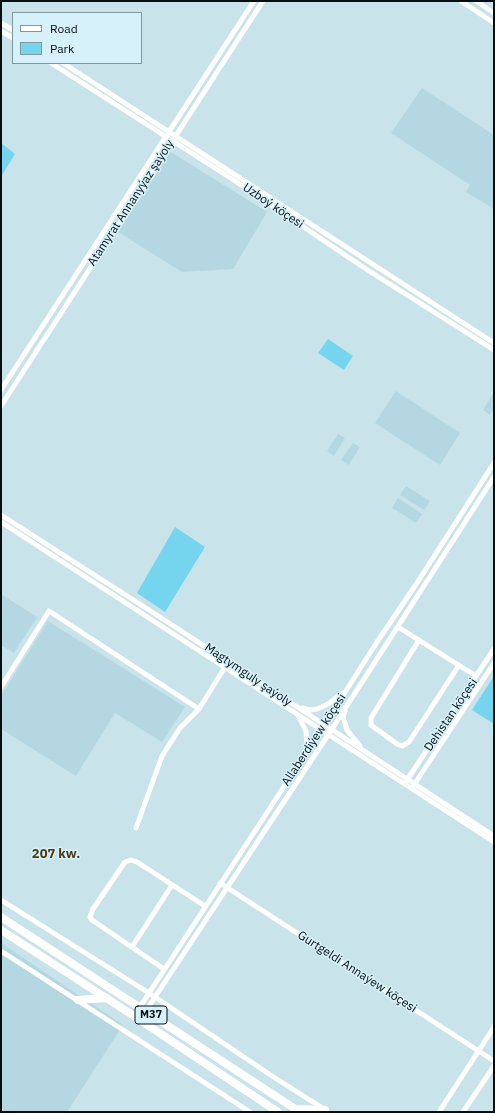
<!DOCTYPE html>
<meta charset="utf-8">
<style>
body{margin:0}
#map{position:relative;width:495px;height:1113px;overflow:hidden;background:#c9e3eb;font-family:"IBM Plex Sans",sans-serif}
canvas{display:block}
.frame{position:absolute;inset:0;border:2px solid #060e11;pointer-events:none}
.legend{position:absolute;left:12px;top:12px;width:130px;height:52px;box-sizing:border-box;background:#d6f1f9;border:1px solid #83969c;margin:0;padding:5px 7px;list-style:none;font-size:12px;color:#060e11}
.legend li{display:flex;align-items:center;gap:8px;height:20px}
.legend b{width:20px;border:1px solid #83969c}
</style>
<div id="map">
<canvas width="495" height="1113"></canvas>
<div class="frame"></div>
<ul class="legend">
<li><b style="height:5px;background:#fff"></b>Road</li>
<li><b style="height:11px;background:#75d5ef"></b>Park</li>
</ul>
</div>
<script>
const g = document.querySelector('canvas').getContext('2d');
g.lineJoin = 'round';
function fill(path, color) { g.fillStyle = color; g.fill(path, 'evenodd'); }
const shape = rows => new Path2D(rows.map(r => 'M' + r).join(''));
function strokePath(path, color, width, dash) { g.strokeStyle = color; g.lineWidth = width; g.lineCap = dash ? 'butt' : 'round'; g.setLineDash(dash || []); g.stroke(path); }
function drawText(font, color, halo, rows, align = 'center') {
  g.font = font + ' "IBM Plex Sans",sans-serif'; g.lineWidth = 3; g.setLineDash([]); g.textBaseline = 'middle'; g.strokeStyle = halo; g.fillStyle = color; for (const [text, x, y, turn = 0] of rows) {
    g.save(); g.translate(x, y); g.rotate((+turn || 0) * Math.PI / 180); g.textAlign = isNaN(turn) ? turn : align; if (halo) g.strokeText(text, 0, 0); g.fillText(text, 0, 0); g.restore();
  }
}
fill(shape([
 [422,88,494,135,494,209,466,192,470,185,391,133],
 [171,152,267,212,233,269,182,272,118,232],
 [396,391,460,433,440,465,375,423],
 [494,392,494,409,490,415,483,410],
 [338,434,345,438,334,456,327,451],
 [353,443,360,447,349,465,341,460],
 [406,486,430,501,424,510,400,495],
 [398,498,422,514,416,523,392,508],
 [1,594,37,617,14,653,1,645],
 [48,621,185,707,162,742,115,713,76,776,1,729,1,696],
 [1,943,123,1025,67,1112,1,1112]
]), '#b4d7e2');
fill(shape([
 [1,143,15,154,1,177],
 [328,339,353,356,344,370,318,353],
 [175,527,205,547,165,612,137,593],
 [494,676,494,724,472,710]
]), '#75d5ef');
strokePath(shape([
 [461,1,494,23],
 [476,1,494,13],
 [1,23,13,30],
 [1,31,13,38],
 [51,63,229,177,366,269,494,350],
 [63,63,494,343],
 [1,390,254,1],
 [1,406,263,1],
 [1,515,163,619,494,836],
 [1,522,494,842],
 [398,627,476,676],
 [419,640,371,718,371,725,397,744,402,746,409,742,459,665],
 [1,687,49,611,199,709],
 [302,708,310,710,317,709,328,704,341,694],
 [345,711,343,717,347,730,360,746],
 [299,717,306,731,307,745,306,751],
 [407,780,494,649],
 [414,785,494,663],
 [136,828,162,756,180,728,199,709,225,667],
 [220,883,494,1061],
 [1,900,149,993,275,1078,324,1109],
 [132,947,172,885],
 [1,951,250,1112],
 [164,969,92,920,90,917,93,909,125,862,131,860,137,862,205,906],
 [134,1016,321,730,377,642,415,586,494,463],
 [140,1020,155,997,328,735,494,477],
 [439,1112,494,1027],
 [463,1112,494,1066]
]), '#fff', 5);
strokePath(shape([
 [1,917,300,1112],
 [1,930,134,1016,278,1112],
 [78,1000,107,998],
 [296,1109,325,1110]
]), '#fff', 8);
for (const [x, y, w] of [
 [151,1015,32]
]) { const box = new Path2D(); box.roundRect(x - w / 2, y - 9, w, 18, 3); g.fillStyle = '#d6f1f9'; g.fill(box); strokePath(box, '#060e11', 1); }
drawText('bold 11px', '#060e11', null, [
 ["M37",151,1015]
]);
drawText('12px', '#060e11', '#d6f1f9', [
 ["Atamyrat Annanyýaz şaýoly",131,203,-57],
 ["Uzboý köçesi",273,206,34],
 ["Magtymguly şaýoly",248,675,34],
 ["Dehistan köçesi",451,715,-56],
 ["Allaberdiýew köçesi",314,740,-57],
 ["Gurtgeldi Annaýew köçesi",357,972,33]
]);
drawText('bold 13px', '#4e3c15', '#d6f1f9', [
 ["207 kw.",56,854]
]);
</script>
